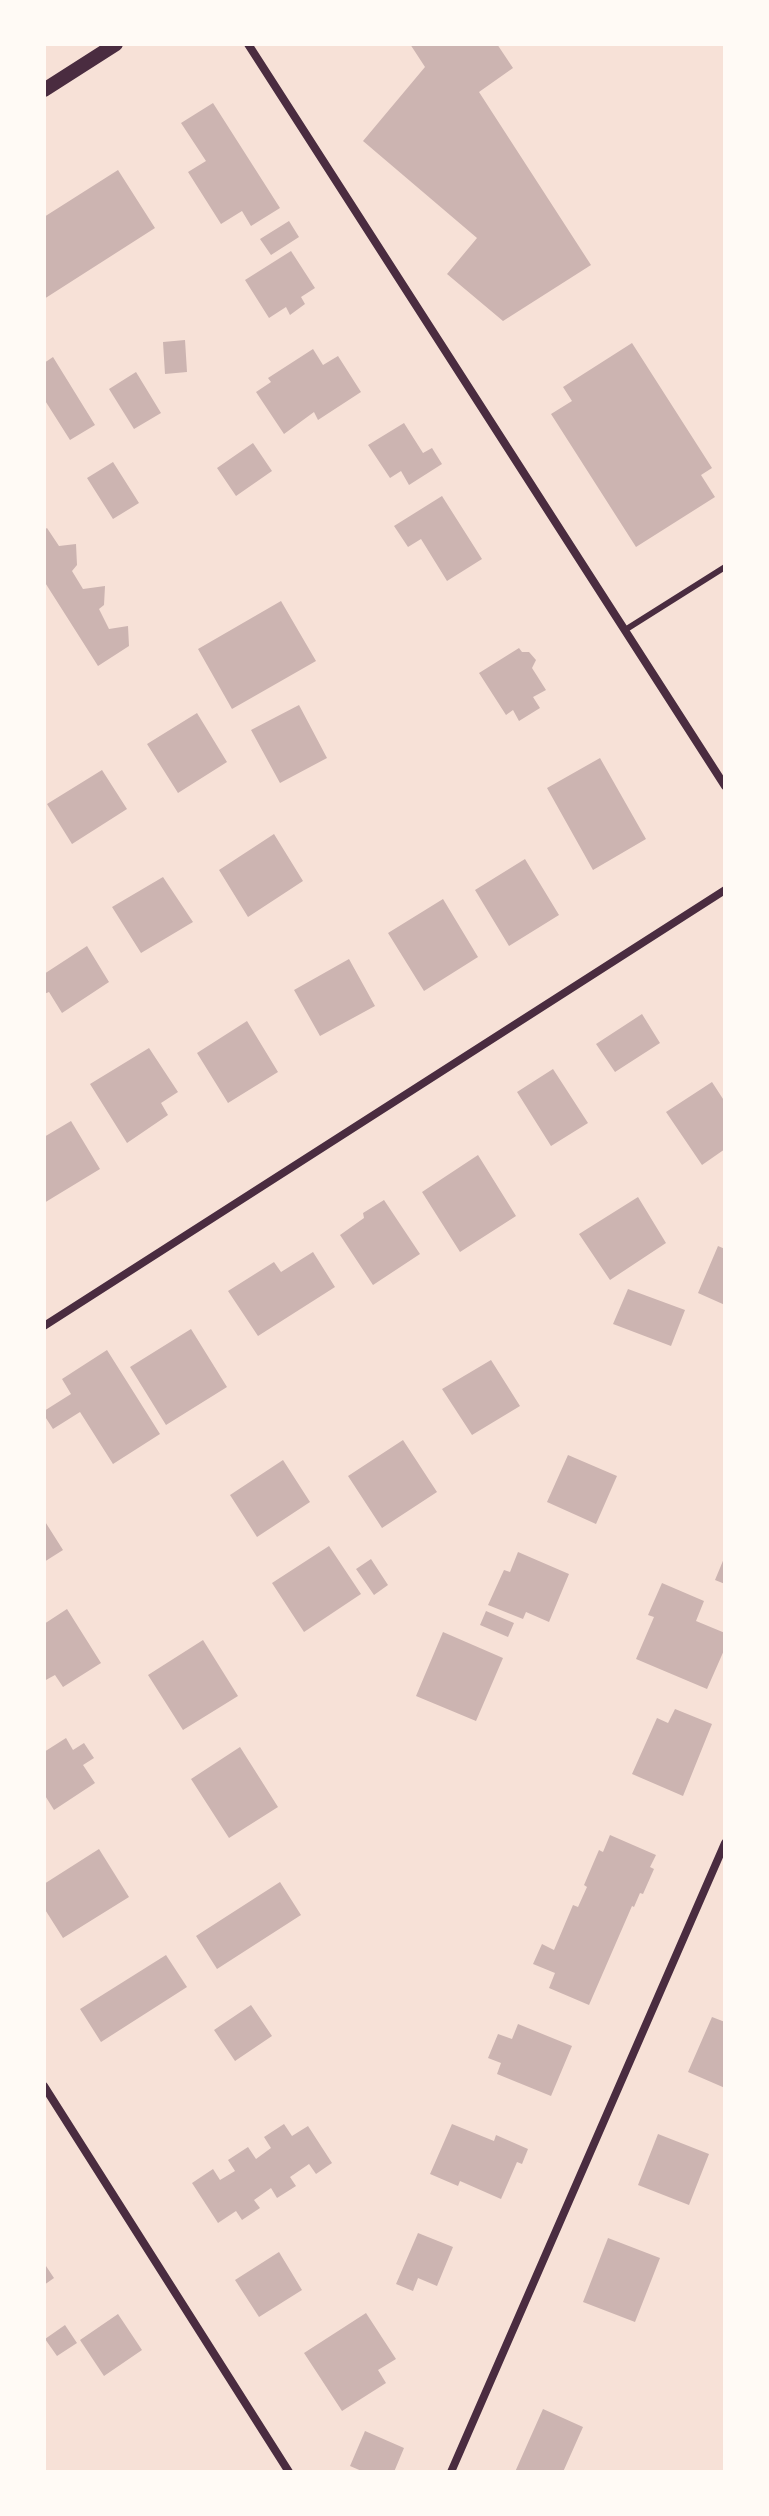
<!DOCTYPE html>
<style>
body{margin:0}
#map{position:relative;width:769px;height:2516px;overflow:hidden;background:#f7e1d7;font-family:"Fira Sans Condensed",sans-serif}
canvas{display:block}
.frame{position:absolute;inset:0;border:46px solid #fffaf5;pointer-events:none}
</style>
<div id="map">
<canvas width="769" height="2516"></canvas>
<div class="frame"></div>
</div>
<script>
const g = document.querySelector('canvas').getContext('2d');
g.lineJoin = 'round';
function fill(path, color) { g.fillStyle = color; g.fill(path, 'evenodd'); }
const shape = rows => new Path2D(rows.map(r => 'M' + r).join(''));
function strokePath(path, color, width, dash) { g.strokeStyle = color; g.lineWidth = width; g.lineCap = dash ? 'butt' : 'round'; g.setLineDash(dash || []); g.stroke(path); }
fill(shape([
 [410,44,497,44,513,68,479,92,591,265,503,321,447,274,477,238,363,141,425,67],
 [213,103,280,208,251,226,242,211,221,224,188,172,206,161,181,123],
 [118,170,155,228,44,299,44,217],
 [289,221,299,237,271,255,260,239],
 [291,251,315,288,301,297,305,304,290,315,286,307,269,318,245,280],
 [185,340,187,372,165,374,163,342],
 [632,343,712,468,701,475,715,497,636,547,551,414,572,401,563,387],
 [313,349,323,365,338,356,361,392,318,420,314,412,284,434,256,392,271,382,268,378],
 [53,357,95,425,70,440,44,399,44,363],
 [136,372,161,413,134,429,109,389],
 [404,423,423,453,432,448,442,464,409,485,401,471,390,478,368,445],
 [253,443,272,471,236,496,217,468],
 [113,462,139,503,113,519,87,478],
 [442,496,482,559,447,581,421,539,408,547,394,526],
 [47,528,59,546,76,544,77,565,72,571,83,589,105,586,104,605,99,609,109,629,128,626,129,646,98,666,44,581,44,530],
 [281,601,316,661,232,709,198,649],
 [519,648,522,652,529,652,536,660,532,668,546,690,533,697,540,708,519,721,513,710,506,715,479,673],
 [299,705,327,758,280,783,251,730],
 [197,713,227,762,178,793,147,744],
 [600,758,646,839,593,870,547,788],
 [102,770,127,809,72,844,47,804],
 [274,834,303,881,248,917,219,870],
 [525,859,559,915,509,946,475,890],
 [163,877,193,922,141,953,112,907],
 [443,899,478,957,424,991,388,933],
 [87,946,109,982,62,1013,49,992,44,994,44,974],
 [349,959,375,1006,320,1036,294,990],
 [642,1014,660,1043,615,1072,596,1044],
 [247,1021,278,1072,228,1103,197,1053],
 [149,1048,178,1092,161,1103,168,1115,127,1143,90,1084],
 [553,1069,588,1123,551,1146,517,1092],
 [712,1082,725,1102,725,1149,702,1165,666,1112],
 [71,1121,100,1169,44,1203,44,1137],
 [478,1155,516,1216,460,1252,422,1192],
 [638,1197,666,1243,610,1280,579,1234],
 [384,1200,420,1254,373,1285,340,1235,364,1218,363,1213],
 [718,1246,725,1249,725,1305,698,1293],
 [313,1252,335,1287,258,1336,228,1291,274,1262,281,1272],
 [628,1289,685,1310,671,1346,613,1324],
 [191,1329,227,1387,166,1425,130,1367],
 [107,1350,160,1434,113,1464,80,1412,53,1429,44,1415,44,1411,71,1394,62,1379],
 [491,1360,520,1406,472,1435,442,1389],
 [403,1440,437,1492,382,1528,348,1476],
 [568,1455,617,1476,596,1524,547,1502],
 [283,1460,310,1502,257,1537,230,1495],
 [44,1520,63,1550,44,1562],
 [329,1546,361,1594,304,1632,272,1583],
 [518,1552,569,1574,549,1622,526,1612,523,1619,488,1605,504,1570,510,1572],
 [725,1556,725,1584,715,1580],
 [371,1559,388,1585,374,1595,356,1569],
 [662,1583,704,1601,696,1621,725,1633,725,1648,707,1689,636,1659,654,1617,648,1615],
 [67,1609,101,1663,63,1687,55,1675,44,1681,44,1624],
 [486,1611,514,1623,508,1637,480,1625],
 [443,1632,503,1658,476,1721,416,1696],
 [203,1640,238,1696,183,1730,148,1675],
 [675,1709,712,1724,683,1796,632,1774,657,1718,668,1723],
 [66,1738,73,1750,84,1743,94,1758,83,1765,95,1783,54,1810,44,1794,44,1752],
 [240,1747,278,1807,229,1838,191,1779],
 [610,1835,656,1855,650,1867,654,1869,643,1894,640,1893,634,1907,632,1906,589,2005,549,1988,555,1973,533,1964,542,1944,554,1950,573,1905,578,1907,587,1887,584,1885,599,1850,603,1852],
 [99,1849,129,1897,63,1938,44,1908,44,1884],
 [280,1882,301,1915,217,1969,196,1936],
 [166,1955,187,1987,101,2042,80,2009],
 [251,2005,272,2036,235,2061,214,2030],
 [712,2017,725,2022,725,2088,688,2072],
 [518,2024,572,2046,551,2096,497,2074,501,2063,488,2058,498,2034,512,2039],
 [284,2124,292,2136,308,2126,332,2163,316,2174,309,2164,290,2177,296,2186,277,2198,271,2188,254,2200,260,2208,242,2220,236,2211,218,2223,192,2183,213,2169,220,2180,235,2171,228,2160,248,2147,256,2159,271,2148,264,2137],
 [452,2124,494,2141,496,2135,528,2149,522,2164,517,2162,501,2199,460,2181,458,2186,430,2174],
 [658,2134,709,2154,689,2205,638,2185],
 [418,2233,453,2247,437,2286,418,2278,413,2291,396,2284],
 [608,2238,660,2258,635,2322,583,2302],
 [279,2252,302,2290,259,2317,235,2280],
 [44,2263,54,2278,44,2285],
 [366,2313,396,2359,378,2370,386,2383,342,2411,304,2353],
 [118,2314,142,2350,104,2376,80,2340],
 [65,2325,77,2343,57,2356,45,2339],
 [543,2409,583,2427,563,2472,515,2472],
 [365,2431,404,2448,394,2472,364,2472,350,2466]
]), '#ccb4b1');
strokePath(shape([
 [625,630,725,567]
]), '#4a2c40', 6);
strokePath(shape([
 [248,44,725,786],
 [44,1326,725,890],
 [44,2086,289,2472],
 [451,2472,725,1843]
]), '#4a2c40', 8);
strokePath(shape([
 [44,90,116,44]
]), '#4a2c40', 14);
</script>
